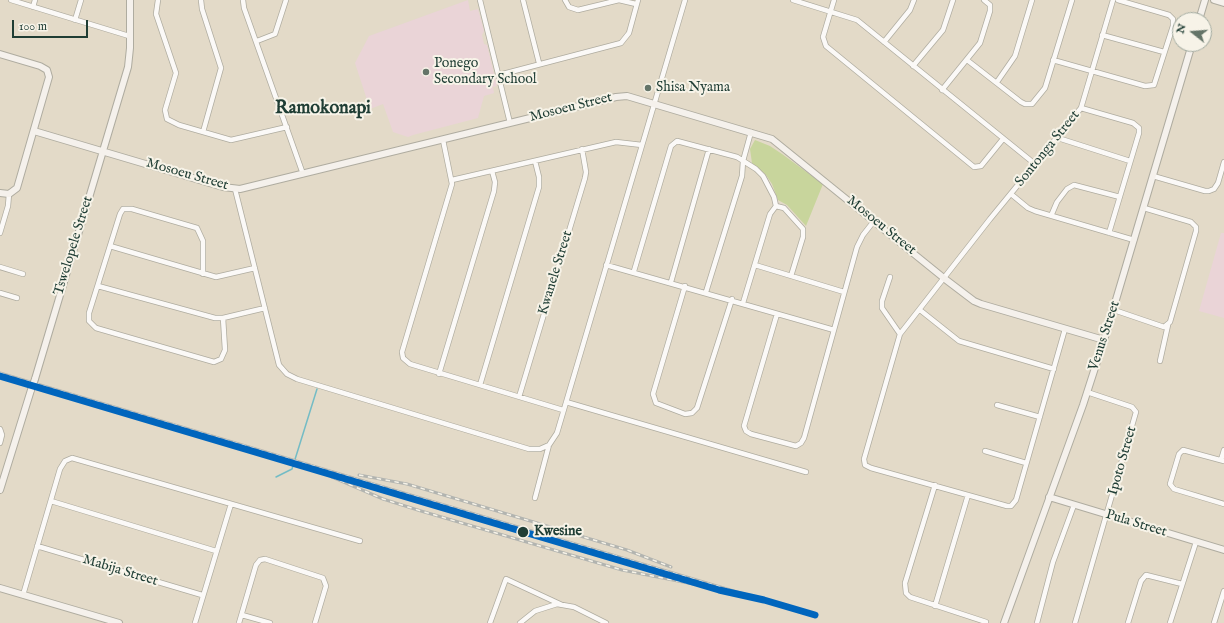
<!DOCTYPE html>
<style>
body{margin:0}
#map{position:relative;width:1224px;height:623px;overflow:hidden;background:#e3dac8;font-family:"IM FELL English",serif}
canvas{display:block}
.north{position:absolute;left:1172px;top:12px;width:40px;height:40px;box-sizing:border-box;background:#f7f3e8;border:1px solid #a1aaa0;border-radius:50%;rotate:287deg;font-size:11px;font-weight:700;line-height:16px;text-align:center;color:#1f3d34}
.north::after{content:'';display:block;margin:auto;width:14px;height:18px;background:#647468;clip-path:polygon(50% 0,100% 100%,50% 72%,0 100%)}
.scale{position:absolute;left:12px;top:20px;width:76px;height:18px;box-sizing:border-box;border:2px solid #1f3d34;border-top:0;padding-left:5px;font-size:12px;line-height:14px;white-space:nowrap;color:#1f3d34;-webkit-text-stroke:3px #f7f3e8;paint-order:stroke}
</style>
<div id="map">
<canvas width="1224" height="623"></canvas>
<div class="north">N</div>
<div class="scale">100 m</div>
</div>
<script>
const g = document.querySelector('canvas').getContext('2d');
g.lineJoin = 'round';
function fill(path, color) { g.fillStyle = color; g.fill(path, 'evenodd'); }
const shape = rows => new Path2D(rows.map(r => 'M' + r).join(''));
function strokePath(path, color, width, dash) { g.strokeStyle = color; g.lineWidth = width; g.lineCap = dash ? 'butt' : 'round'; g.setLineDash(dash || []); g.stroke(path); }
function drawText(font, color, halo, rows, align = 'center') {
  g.font = font + ' "IM FELL English",serif'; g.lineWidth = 4; g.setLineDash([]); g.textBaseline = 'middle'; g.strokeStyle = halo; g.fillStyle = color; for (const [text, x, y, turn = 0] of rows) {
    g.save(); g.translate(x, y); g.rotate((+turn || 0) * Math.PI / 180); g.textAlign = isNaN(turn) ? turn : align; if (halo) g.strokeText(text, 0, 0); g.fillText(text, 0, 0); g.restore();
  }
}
fill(shape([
 [468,0,470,11,478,9,484,31,482,35,484,44,487,45,497,86,493,87,494,93,484,96,478,118,413,135,408,137,393,132,383,104,370,109,355,63,369,36],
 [1221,233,1224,233,1224,318,1199,311]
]), '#ead4d7');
fill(shape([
 [755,140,770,146,782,154,823,184,806,226,787,205,778,200,772,184,766,175,752,163,750,149]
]), '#c8d59c');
strokePath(shape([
 [276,477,292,469,317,389]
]), '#74bcc5', 1.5);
const street = shape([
 [11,0,129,36],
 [158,0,156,14,176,73,165,110,167,119,179,125,231,140,287,127],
 [201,0,202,9,221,68,203,132],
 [243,0,244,8,303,174],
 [480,0,510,123],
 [523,0,539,63],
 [565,0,569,7,578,10,619,0,636,4],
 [793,0,857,20,1035,164],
 [834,0,823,37,826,46,974,167,981,166,1003,139],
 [33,7,35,0],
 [75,20,81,0],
 [1102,35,1164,52],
 [257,41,275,34,286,0],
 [884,42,910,10,914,0],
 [967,60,1021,102,1025,104,1032,104,1045,88,1072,0],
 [1053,60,1145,86,1154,85,1173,26,1173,19,1169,15,1118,0],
 [913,66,943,30,953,0],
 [499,75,621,43,629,33,638,0],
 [997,82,1015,56,1032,0],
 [942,90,980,43,990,11,990,5,984,0],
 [1081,108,1133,123,1139,128,1139,133,1109,233],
 [1058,138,1130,161],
 [443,140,452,184,402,352,403,358,410,364,563,410],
 [1153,176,1205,191,1209,191,1214,189,1218,183,1224,162],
 [452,180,616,142,642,145],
 [235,189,279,365,287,374,297,379,529,449,540,449,549,445],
 [1011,194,1028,208,1035,211,1134,240],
 [1051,216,1057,202,1067,189,1074,185,1120,197],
 [0,233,8,206,9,194],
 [110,246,216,277,255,268],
 [606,265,834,330],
 [755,265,844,292],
 [0,267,23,274],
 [634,271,671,146,677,141,737,157,756,169,763,176,774,197,776,206,784,208,803,229,803,237,791,276],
 [203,274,203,241,197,228,132,209,123,209,120,214,89,313,89,321,96,328,214,362,221,359,225,350,223,318],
 [890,277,882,301,882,308,900,334],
 [671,282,709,149],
 [98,286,215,318,223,318,265,308],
 [685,286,653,394,656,403,685,414,692,413,697,408,732,299],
 [706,292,742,176,743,161,751,132],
 [0,293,17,298],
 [743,303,770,214,776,206],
 [920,310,959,341,1054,369],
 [1114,310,1161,326,1164,327,1170,322,1196,231,1196,227,1191,222,1144,208],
 [777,314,744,426,746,431,751,434,796,446,801,443,804,438,857,247,863,235,874,221],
 [1065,329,1016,500,1011,506,1007,506,871,468,865,465,864,459,900,334,990,219,1081,108,1113,0],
 [1160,361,1168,325],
 [439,374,494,191,495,182,492,171],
 [480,385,539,187,539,177,535,161],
 [519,397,585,178,586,172,582,149],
 [566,402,806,472],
 [997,405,1040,417],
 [0,429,2,435,0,443],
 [985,451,1026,463],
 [1221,460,1224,450],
 [1224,461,1183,450,1179,454,1170,484,1174,489,1224,504],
 [935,485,905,583,906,593,910,597,986,622],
 [535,498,549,445,557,433,685,0],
 [51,501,216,551],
 [37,546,202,595],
 [23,595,60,469,65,461,72,458,360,541],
 [935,606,968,495],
 [242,615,270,623],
 [195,623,231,504],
 [239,623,256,565,260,560,265,559,323,578,326,586,315,623],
 [490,623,506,579,562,605],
 [520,623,535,611,557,604,574,607,606,623],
 [1037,623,1053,562,1074,505],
 [1075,623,1136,412,1132,407,1087,392],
 [1128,623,1141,581,1146,575,1182,584],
 [1170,623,1196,542],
 [1214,623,1224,591]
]);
const secondary = shape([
 [1214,0,1224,3],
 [1199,20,1205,0],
 [0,54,40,66,47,70,49,77,17,188,9,194,0,193],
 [34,131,223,187,240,189,616,97,627,96,772,139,945,279,974,301,981,304,1104,340],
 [35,379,128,67,130,48,130,0],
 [0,490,31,390],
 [1049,497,1224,550],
 [0,588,119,623],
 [1004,623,1083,405,1104,340,1192,44]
]);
strokePath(street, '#afaca0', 6);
strokePath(secondary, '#afaca0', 8);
strokePath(street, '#fbf9f7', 4.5);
strokePath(secondary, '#f5f1ec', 6);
const rail = shape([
 [0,373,764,600],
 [359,475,407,484,627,550,671,567],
 [332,477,383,499,421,511,622,570,693,584],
 [759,599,815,615]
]);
strokePath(rail, '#b2b4b0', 3);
strokePath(rail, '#f7f3e8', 1.5, [4.5]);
const secondaryBridge = shape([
 [31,390,35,379]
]);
strokePath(secondaryBridge, '#afaca0', 8, []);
strokePath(secondaryBridge, '#f5f1ec', 6);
strokePath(shape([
 [0,376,719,590,764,600,815,615]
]), '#0065bd', 7);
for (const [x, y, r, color] of [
 [426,72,4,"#647468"],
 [648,88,4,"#647468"],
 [523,532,6,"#1f3d34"]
]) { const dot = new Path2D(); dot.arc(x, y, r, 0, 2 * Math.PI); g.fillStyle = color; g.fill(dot); strokePath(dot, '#f7f3e8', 1.5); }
drawText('14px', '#1f3d34', '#f7f3e8', [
 ["Ponego",434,64],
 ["Secondary School",434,80],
 ["Shisa Nyama",656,88]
], 'left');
drawText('14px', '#1f3d34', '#f7f3e8', [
 ["Mosoeu Street",571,108,-14],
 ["Sontonga Street",1048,149,-51],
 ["Mosoeu Street",187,175,16],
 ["Mosoeu Street",881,226,39],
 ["Tswelopele Street",74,246,-73],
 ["Kwanele Street",556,273,-73],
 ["Venus Street",1105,336,-72],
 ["Ipoto Street",1123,461,-74],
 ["Pula Street",1136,524,17],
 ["Mabija Street",120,571,17]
]);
drawText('bold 14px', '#1f3d34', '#f7f3e8', [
 ["Kwesine",534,532]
], 'left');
drawText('bold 18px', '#1f3d34', '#f7f3e8', [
 ["Ramokonapi",323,109]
]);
</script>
